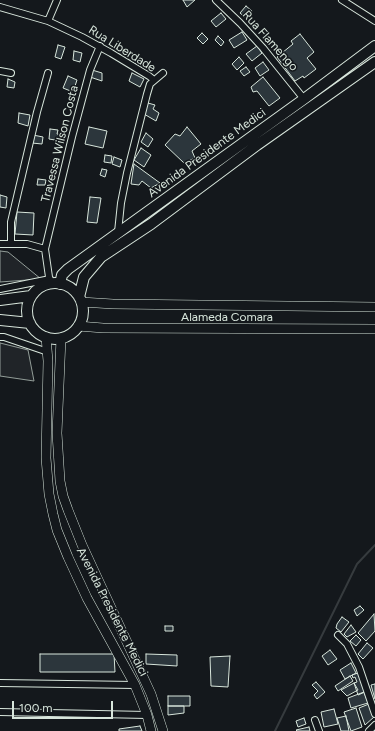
<!DOCTYPE html>
<style>
body{margin:0}
#map{position:relative;width:375px;height:731px;overflow:hidden;background:#14181c;font-family:Figtree,sans-serif}
canvas{display:block}
.scale{position:absolute;left:12px;top:701px;width:101px;height:18px;box-sizing:border-box;border:2px solid #d8e6dc;border-top:0;padding-left:5px;font-size:12px;line-height:14px;white-space:nowrap;color:#d8e6dc;-webkit-text-stroke:3px #14181c;paint-order:stroke}
</style>
<div id="map">
<canvas width="375" height="731"></canvas>
<div class="scale">100 m</div>
</div>
<script>
const g = document.querySelector('canvas').getContext('2d');
g.lineJoin = 'round';
function fill(path, color) { g.fillStyle = color; g.fill(path, 'evenodd'); }
const shape = rows => new Path2D(rows.map(r => 'M' + r).join(''));
function strokePath(path, color, width, dash) { g.strokeStyle = color; g.lineWidth = width; g.lineCap = dash ? 'butt' : 'round'; g.setLineDash(dash || []); g.stroke(path); }
function drawText(font, color, halo, rows, align = 'center') {
  g.font = font + ' Figtree,sans-serif'; g.lineWidth = 3; g.setLineDash([]); g.textBaseline = 'middle'; g.strokeStyle = halo; g.fillStyle = color; for (const [text, x, y, turn = 0] of rows) {
    g.save(); g.translate(x, y); g.rotate((+turn || 0) * Math.PI / 180); g.textAlign = isNaN(turn) ? turn : align; if (halo) g.strokeText(text, 0, 0); g.fillText(text, 0, 0); g.restore();
  }
}
const green = shape([
 [0,251,8,252,41,279,0,282,0,251],
 [0,343,28,350,34,381,0,376,0,343]
]);
fill(green, '#202428');
strokePath(green, '#939e99', 1);
strokePath(shape([
 [275,731,357,564,375,545]
]), '#363b3e', 2);
const building = shape([
 [183,0,195,0,187,7,183,0],
 [246,6,252,11,246,18,240,13,246,6],
 [221,13,226,19,216,27,211,21,221,13],
 [242,32,247,40,234,48,229,40,242,32],
 [202,33,208,39,203,44,197,38,202,33],
 [300,34,314,52,307,58,316,69,304,78,303,76,295,81,277,57,293,44,291,41,300,34],
 [218,36,224,42,221,46,215,40,218,36],
 [58,45,65,47,61,59,55,57,58,45],
 [257,46,262,53,252,61,246,54,257,46],
 [74,51,82,53,80,62,73,60,74,51],
 [239,57,244,63,237,70,232,64,239,57],
 [263,62,269,70,260,76,255,68,263,62],
 [246,67,250,72,244,76,240,71,246,67],
 [92,70,102,73,102,81,90,77,92,70],
 [132,73,144,79,140,87,129,81,132,73],
 [68,76,77,80,73,92,63,88,68,76],
 [263,77,280,98,269,106,257,91,253,92,251,87,263,77],
 [8,79,15,82,14,88,7,87,8,79],
 [148,103,155,105,153,109,159,113,156,121,144,114,148,103],
 [19,113,30,115,28,126,18,123,19,113],
 [89,127,107,131,103,148,85,144,89,127],
 [187,127,201,144,192,151,195,158,184,163,165,145,175,134,180,136,187,127],
 [50,129,58,130,57,134,62,135,61,141,49,139,50,129],
 [146,133,153,139,148,147,141,142,146,133],
 [33,135,43,137,42,144,32,143,33,135],
 [141,148,151,155,144,167,134,160,141,148],
 [105,155,112,156,111,163,104,162,105,155],
 [114,157,122,160,120,167,112,164,114,157],
 [134,164,160,183,151,188,142,181,139,185,131,184,134,164],
 [102,169,107,170,105,177,100,175,102,169],
 [38,179,46,180,45,185,37,185,38,179],
 [0,195,7,197,6,208,0,207,0,195],
 [90,197,101,198,97,223,87,222,90,197],
 [17,212,34,213,33,235,15,234,17,212],
 [360,606,364,610,357,616,354,610,360,606],
 [374,614,375,631,366,641,358,633,374,614],
 [342,617,349,622,341,632,336,628,337,624,342,617],
 [351,625,356,632,347,637,344,634,351,625],
 [165,626,173,626,173,631,165,631,165,626],
 [356,635,361,640,356,646,350,641,356,635],
 [367,643,373,648,363,659,358,654,367,643],
 [330,650,337,659,328,665,322,656,330,650],
 [40,654,114,654,115,672,40,672,40,654],
 [146,654,177,655,177,666,146,664,146,654],
 [230,656,228,687,211,686,210,657,230,656],
 [351,663,356,673,345,679,340,670,351,663],
 [358,673,365,692,358,695,354,683,357,682,355,677,353,678,352,675,358,673],
 [350,676,353,681,338,691,335,686,350,676],
 [316,682,325,692,317,699,314,695,318,691,312,685,316,682],
 [354,683,358,690,347,696,341,690,354,683],
 [375,684,375,699,371,685,375,684],
 [364,692,368,703,351,708,348,698,364,692],
 [168,696,190,696,190,706,168,706,168,696],
 [369,704,374,717,365,725,359,708,369,704],
 [168,706,184,706,184,713,168,715,168,706],
 [356,708,362,727,351,731,344,712,356,708],
 [334,709,338,724,324,727,321,712,334,709],
 [346,716,349,731,341,731,337,718,346,716],
 [304,718,306,724,298,727,296,721,304,718],
 [140,726,142,731,119,731,119,729,140,726],
 [309,727,310,731,297,731,296,730,309,727]
]);
fill(building, '#2c363c');
strokePath(building, '#d8e6dc', 1);
const street = shape([
 [216,0,240,23,263,48,304,99],
 [342,0,375,21],
 [0,7,48,21,82,37,111,53,149,76,154,80],
 [48,21,57,0],
 [0,71,11,73],
 [118,232,121,203,127,173,147,94,150,84,163,73],
 [0,244,27,244,45,249,50,284],
 [11,244,11,222,37,112,48,73],
 [45,249,72,137,90,70,100,46],
 [0,289,50,279],
 [0,337,4,337,48,352],
 [338,635,347,644,359,667,375,714],
 [0,683,135,685],
 [0,712,147,715],
 [315,720,319,731],
 [369,731,375,725]
]);
const secondary = shape([
 [81,302,113,304,375,307],
 [78,326,103,328,375,329],
 [46,337,48,361,46,458,49,494,53,514,57,530,68,557,87,598,135,685,147,715,151,731],
 [61,338,57,433,60,481,63,496,68,510,82,545,151,694,163,731]
]);
const primary = shape([
 '27 311a28 28 0 1 1 56 0a28 28 0 1 1-56 0Z',
 [60,284,62,275,68,269,304,99,375,46],
 [79,297,84,277,101,257,151,224,257,145,375,62],
 [0,300,31,296],
 [0,320,30,323]
]);
strokePath(street, '#d8e6dc', 8);
strokePath(secondary, '#d8e6dc', 10);
strokePath(primary, '#d8e6dc', 12);
strokePath(street, '#14181c', 6);
strokePath(secondary, '#14181c', 9);
strokePath(primary, '#14181c', 10);
drawText('12px', '#d8e6dc', '#14181c', [
 ["Rua Flamengo",270,41,48],
 ["Rua Liberdade",122,49,32],
 ["Travessa Wilson Costa",60,144,-76],
 ["Avenida Presidente Medici",207,153,-36],
 ["Alameda Comara",227,317],
 ["Avenida Presidente Medici",112,612,63]
]);
</script>
